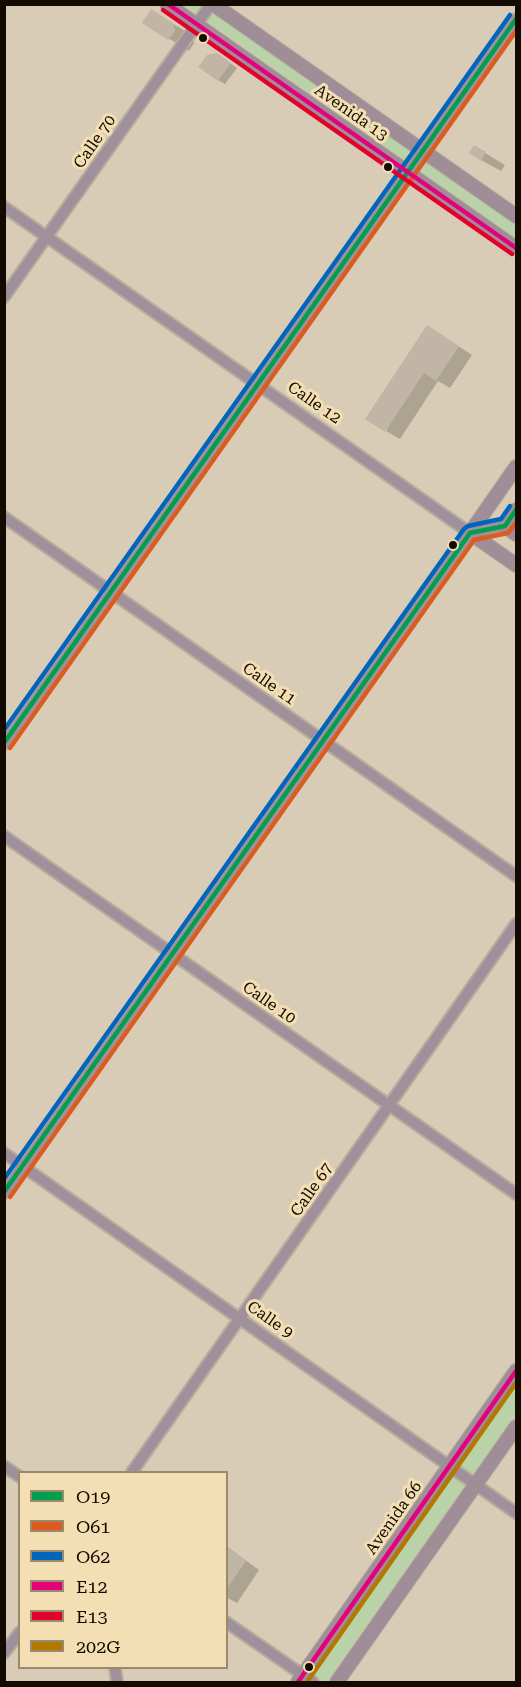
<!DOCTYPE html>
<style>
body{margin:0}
#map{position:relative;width:521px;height:1687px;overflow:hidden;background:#d8ccb6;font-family:"Roboto Serif",serif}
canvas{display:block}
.frame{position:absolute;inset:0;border:6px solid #130b01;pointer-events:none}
.legend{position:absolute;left:18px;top:1471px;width:210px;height:198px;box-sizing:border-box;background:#f4deb4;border:2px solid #9a8a6c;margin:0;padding:8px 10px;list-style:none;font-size:18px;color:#130b01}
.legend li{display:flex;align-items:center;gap:12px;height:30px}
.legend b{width:30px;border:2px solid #9a8a6c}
</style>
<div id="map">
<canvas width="521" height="1687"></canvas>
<div class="frame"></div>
<ul class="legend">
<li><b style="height:8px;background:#019e4d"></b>O19</li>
<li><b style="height:8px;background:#dc5c1f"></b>O61</li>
<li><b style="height:8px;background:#0065bd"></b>O62</li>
<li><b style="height:8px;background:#e5007d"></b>E12</li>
<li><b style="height:8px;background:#e4002b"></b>E13</li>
<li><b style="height:8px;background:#b37800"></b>202G</li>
</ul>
</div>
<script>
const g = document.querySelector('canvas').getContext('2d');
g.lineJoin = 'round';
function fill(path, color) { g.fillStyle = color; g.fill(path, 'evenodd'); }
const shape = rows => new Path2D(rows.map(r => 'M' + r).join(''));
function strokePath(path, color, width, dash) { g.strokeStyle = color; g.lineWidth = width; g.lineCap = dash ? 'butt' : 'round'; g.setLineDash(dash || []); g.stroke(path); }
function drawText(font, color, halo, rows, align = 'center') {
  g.font = font + ' "Roboto Serif",serif'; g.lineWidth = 6; g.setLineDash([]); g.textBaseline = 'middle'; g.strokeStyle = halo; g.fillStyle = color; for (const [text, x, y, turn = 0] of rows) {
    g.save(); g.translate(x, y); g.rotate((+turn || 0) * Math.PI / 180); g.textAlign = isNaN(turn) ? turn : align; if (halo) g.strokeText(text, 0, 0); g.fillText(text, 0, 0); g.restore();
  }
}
fill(shape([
 [184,5,204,5,516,223,516,238],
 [516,1384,516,1413,327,1682,305,1682]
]), '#b9d2a8');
fill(shape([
 [144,23,172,23,193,36,194,43,189,51],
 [224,59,237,68,225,84,218,80],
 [475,147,505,165,501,171,481,160],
 [441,335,472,355,450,388,438,381,400,439,386,431],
 [226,1546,259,1570,237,1603,226,1597]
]), '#0003');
fill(shape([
 [151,9,173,23,175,31,168,40,142,23],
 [217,53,231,63,218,81,198,67,207,55],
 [474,145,486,152,481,161,469,153],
 [427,325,459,346,436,381,424,373,385,432,365,419],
 [226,1547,246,1561,226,1590]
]), '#c1b5a5');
const minor = shape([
 [4,207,470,533],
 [4,297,211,4],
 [4,517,516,876],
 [4,744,516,19],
 [4,836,516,1194],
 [4,1153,516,1513],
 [4,1193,470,533,505,526],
 [4,1466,20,1477],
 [132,1472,516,924],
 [226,1622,313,1682],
 [4,1653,20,1632],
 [115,1668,117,1682]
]);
const secondary = shape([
 [167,4,516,248],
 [213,4,516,216],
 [516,467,470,533,516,565],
 [516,510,505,526,516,534],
 [298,1682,516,1371],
 [337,1682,516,1427]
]);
strokePath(minor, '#b6ac9c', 14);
strokePath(secondary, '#b6ac9c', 16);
strokePath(minor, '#a0909c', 10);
strokePath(secondary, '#9f8d97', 14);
strokePath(shape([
 [4,743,516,19],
 [4,1192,470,533,505,526,516,510]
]), '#019e4d', 4.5);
strokePath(shape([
 [10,748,516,31],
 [10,1197,474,540,508,533,516,523]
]), '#dc5c1f', 4.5);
strokePath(shape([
 [4,730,510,15],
 [4,1179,464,529,468,526,501,519,510,506]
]), '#0065bd', 4.5);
strokePath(shape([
 [168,4,516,248],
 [298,1682,516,1371]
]), '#e5007d', 4.5);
strokePath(shape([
 [163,10,512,254]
]), '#e4002b', 4.5);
strokePath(shape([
 [307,1682,516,1383]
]), '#b37800', 4.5);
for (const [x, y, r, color] of [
 [203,38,5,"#130b01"],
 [388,167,5,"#130b01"],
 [453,545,5,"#130b01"],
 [309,1667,5,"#130b01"]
]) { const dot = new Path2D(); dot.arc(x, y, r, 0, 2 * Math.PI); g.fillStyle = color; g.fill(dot); strokePath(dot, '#f4deb4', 2); }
drawText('16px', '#130b01', '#f4deb4', [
 ["Avenida 13",351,113,35],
 ["Calle 70",95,142,-55],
 ["Calle 12",314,403,35],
 ["Calle 11",269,684,35],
 ["Calle 10",269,1003,35],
 ["Calle 67",312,1190,-55],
 ["Calle 9",270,1320,35],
 ["Avenida 66",394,1518,-55]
]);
</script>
